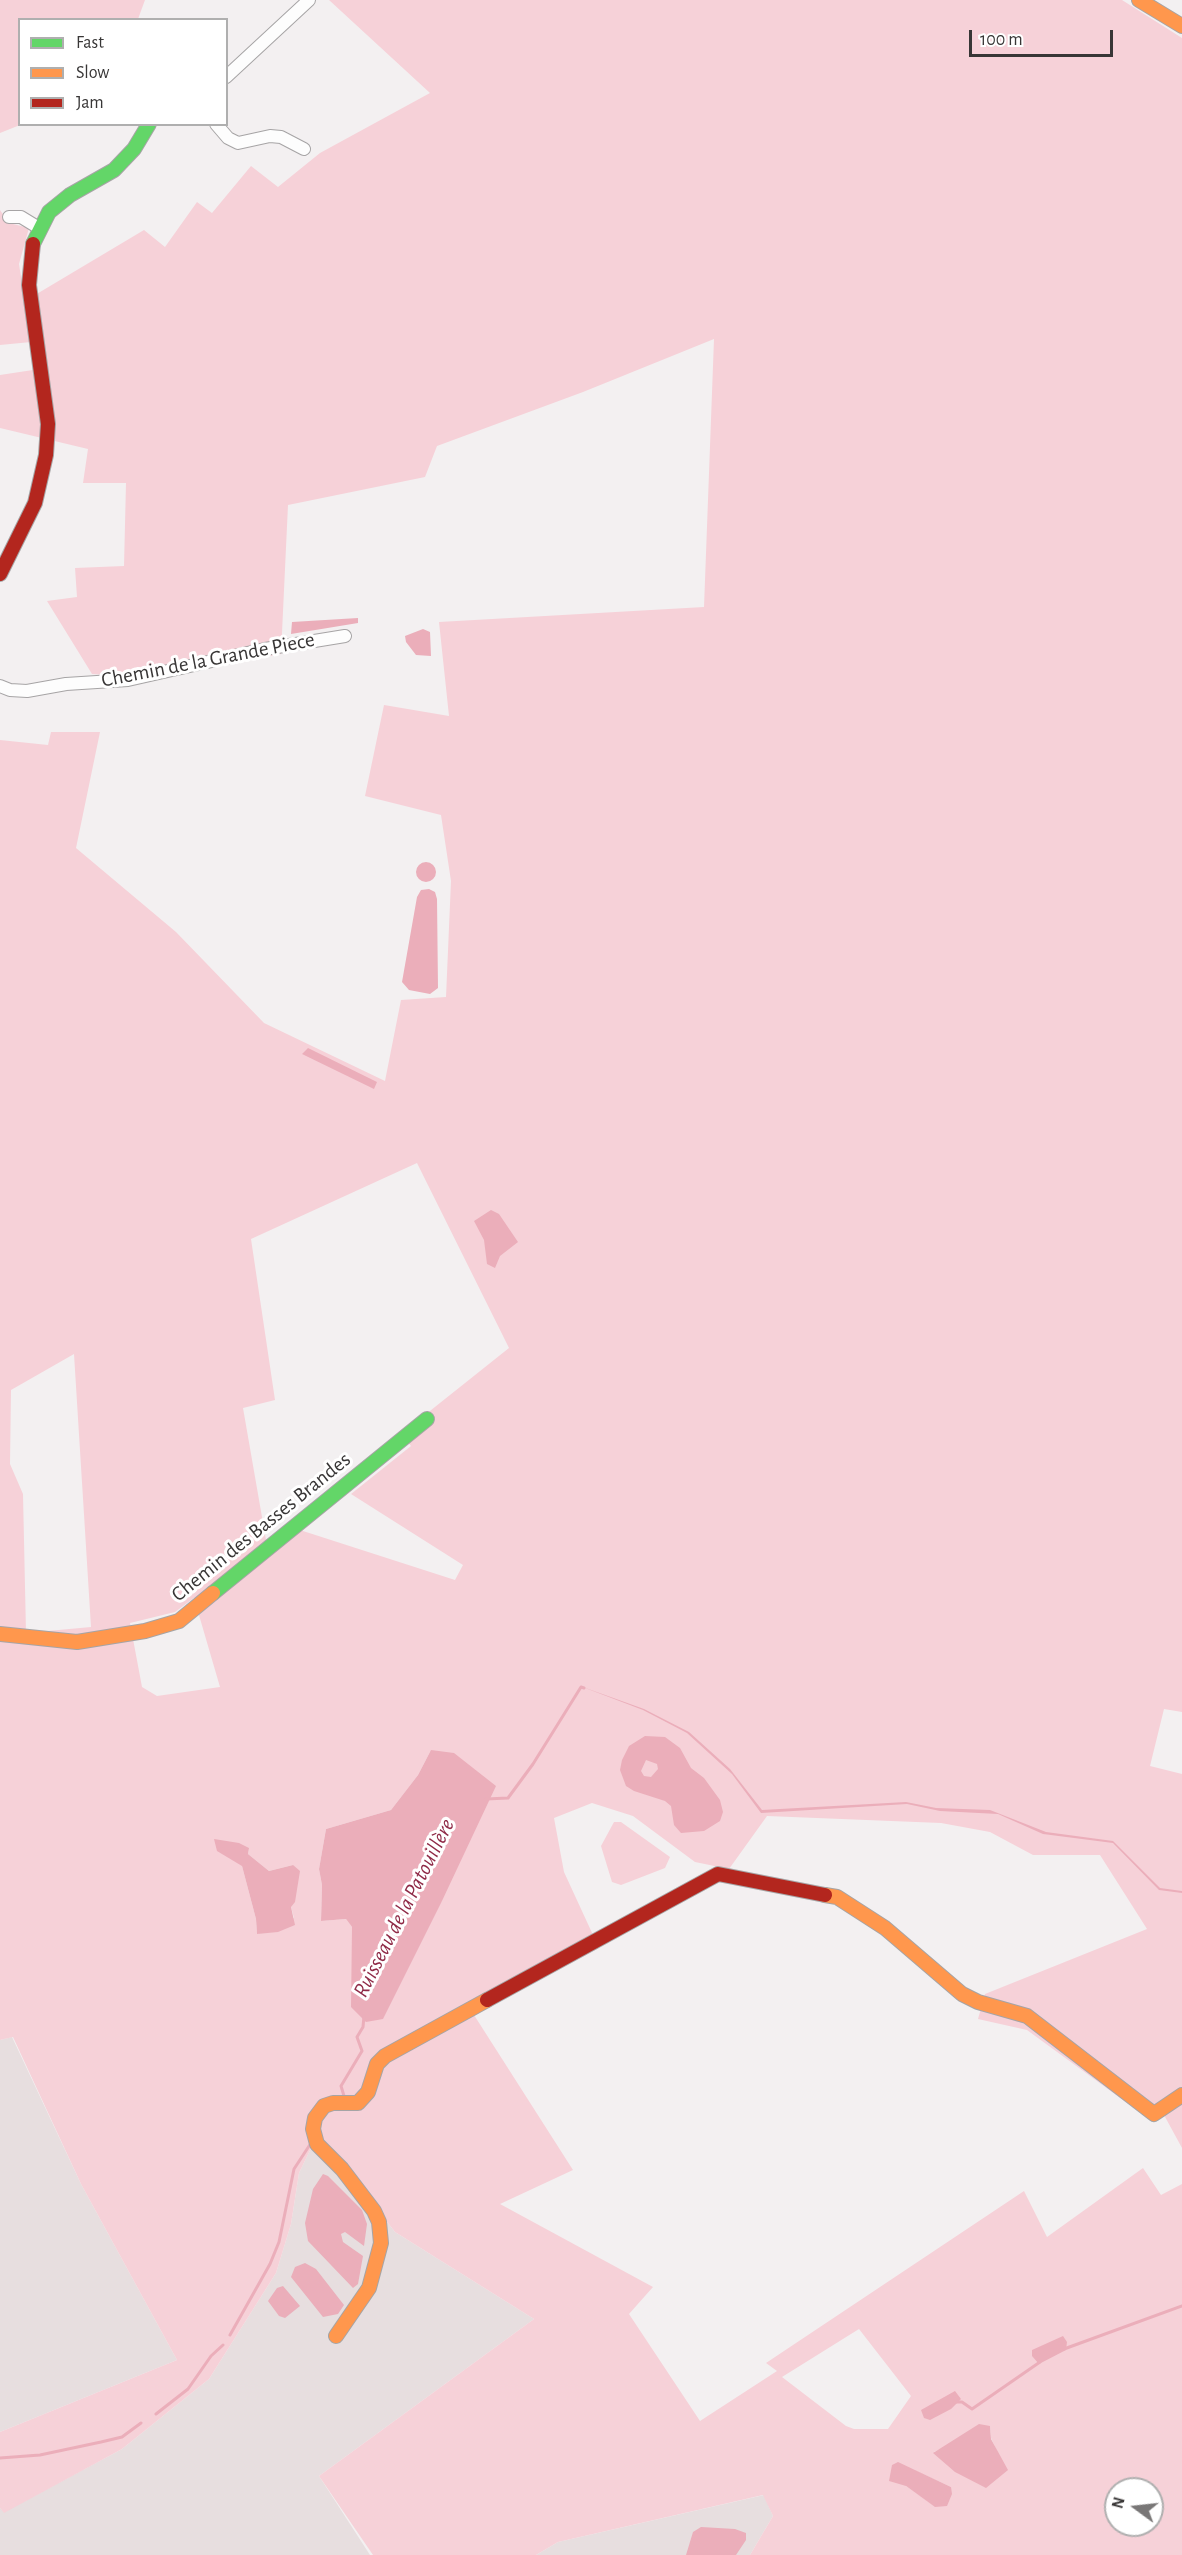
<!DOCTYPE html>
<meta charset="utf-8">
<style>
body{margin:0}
#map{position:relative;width:1182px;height:2555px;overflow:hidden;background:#f3f0f1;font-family:"Alegreya Sans",sans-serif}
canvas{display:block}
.legend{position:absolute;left:18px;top:18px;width:210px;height:108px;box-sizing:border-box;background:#fff;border:2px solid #afafaf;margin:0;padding:8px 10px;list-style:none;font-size:18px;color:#383636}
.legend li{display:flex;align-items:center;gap:12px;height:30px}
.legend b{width:30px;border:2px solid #afafaf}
.north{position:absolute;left:1104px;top:2477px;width:60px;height:60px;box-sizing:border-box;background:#fff;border:2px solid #afafaf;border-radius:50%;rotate:285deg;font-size:16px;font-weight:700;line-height:24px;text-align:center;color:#383636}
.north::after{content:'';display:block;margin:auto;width:21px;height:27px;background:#797777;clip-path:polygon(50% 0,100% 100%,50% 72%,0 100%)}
.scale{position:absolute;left:969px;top:30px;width:144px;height:27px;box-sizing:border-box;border:3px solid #383636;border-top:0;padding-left:8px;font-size:18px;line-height:21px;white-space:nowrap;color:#383636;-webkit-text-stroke:4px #fff;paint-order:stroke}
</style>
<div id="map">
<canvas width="1182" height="2555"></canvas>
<ul class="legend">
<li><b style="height:8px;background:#63d668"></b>Fast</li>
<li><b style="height:8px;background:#ff974d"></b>Slow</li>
<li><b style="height:8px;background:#b3261e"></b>Jam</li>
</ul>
<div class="north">N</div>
<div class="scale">100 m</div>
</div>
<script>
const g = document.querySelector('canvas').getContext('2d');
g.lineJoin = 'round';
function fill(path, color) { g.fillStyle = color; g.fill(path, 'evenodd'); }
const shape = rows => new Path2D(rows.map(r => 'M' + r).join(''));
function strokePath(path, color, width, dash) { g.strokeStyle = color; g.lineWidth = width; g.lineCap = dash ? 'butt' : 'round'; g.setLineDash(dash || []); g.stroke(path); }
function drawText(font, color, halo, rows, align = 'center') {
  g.font = font + ' "Alegreya Sans",sans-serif'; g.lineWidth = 6; g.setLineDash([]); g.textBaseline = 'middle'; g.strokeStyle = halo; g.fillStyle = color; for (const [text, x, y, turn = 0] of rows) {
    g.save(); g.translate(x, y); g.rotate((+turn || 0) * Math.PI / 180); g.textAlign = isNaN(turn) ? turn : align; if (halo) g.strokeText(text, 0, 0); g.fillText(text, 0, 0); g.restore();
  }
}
fill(shape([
 [12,2037,81,2184,177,2360,0,2432,0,2040],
 [315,2140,325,2143,395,2232,534,2319,319,2476,370,2555,0,2555,0,2508,4,2512,122,2449,209,2379,276,2273,291,2224,299,2173],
 [764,2495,773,2516,750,2555,536,2555,558,2542]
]), '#e7dedf');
fill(shape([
 [0,0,145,0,138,19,20,20,20,125,0,133],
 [329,0,1122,0,1182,38,1182,1712,1164,1709,1150,1766,1182,1774,1182,2148,1158,2104,1142,2114,1027,2030,978,2019,985,1994,1147,1929,1100,1855,1033,1855,990,1832,941,1823,767,1816,729,1869,695,1862,633,1816,592,1803,554,1818,564,1872,599,1948,474,2015,573,2170,500,2204,653,2287,629,2314,700,2421,777,2371,766,2363,1024,2191,1047,2237,1143,2168,1161,2195,1182,2184,1182,2555,750,2555,773,2516,763,2495,558,2542,536,2555,373,2555,319,2476,534,2319,395,2232,325,2143,315,2140,299,2173,291,2224,276,2273,209,2379,122,2449,4,2513,0,2508,0,2432,177,2360,81,2184,13,2037,0,2040,0,740,48,745,51,732,100,732,76,848,176,932,264,1023,385,1081,401,1000,446,997,451,881,441,815,365,796,384,705,449,716,439,622,704,607,714,339,583,392,437,446,425,477,288,505,281,654,105,688,107,675,92,674,47,601,77,597,75,568,124,566,126,483,83,483,88,449,0,428,0,375,46,368,35,295,144,230,165,247,197,202,212,213,251,166,278,187,320,153,430,93],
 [417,1163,509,1348,401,1434,411,1446,351,1494,463,1565,455,1580,303,1531,291,1521,266,1540,243,1408,275,1400,251,1239],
 [74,1354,91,1627,26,1633,23,1494,10,1464,11,1390],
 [194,1598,220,1687,157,1696,142,1687,130,1623,175,1612],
 [431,1750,353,1962,352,1927,346,1919,321,1921,322,1885,319,1869,326,1829,391,1810,418,1775],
 [249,1848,248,1854,269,1871,293,1865,291,1907,294,1918,257,1934,256,1919,242,1866],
 [859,2329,911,2396,888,2429,854,2429,846,2426,782,2377],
 [990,2426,991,2438,997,2451,934,2452],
 [898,2463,951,2487,936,2507,906,2486],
 [1116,2489,1152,2489,1152,2525,1116,2525],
 [0,210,9,223,29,228,19,264,31,342,0,345],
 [614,1822,621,1822,670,1857,665,1868,621,1885,612,1882,601,1846]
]), '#f6d1d8');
fill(shape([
 [358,618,358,623,291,634,292,622],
 [423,629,430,632,431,656,416,655,406,642,405,636],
 '416 872a10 10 0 1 1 20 0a10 10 0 1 1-20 0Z',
 [429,889,435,892,437,899,438,988,430,994,409,990,402,982,417,897,421,890],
 [308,1048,377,1082,374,1089,302,1054],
 [491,1210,499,1214,518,1242,500,1256,495,1268,487,1264,484,1240,474,1221],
 [580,1686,644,1709,689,1732,730,1769,762,1810,906,1802,936,1808,990,1810,1046,1832,1113,1841,1160,1888,1182,1891,1182,1893,1159,1890,1113,1843,1043,1834,998,1814,940,1811,907,1804,761,1813,732,1774,687,1733,643,1710],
 [645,1736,665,1737,680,1748,691,1768,704,1778,720,1800,723,1812,720,1821,704,1831,681,1833,674,1825,671,1806,665,1801,634,1791,626,1786,620,1770,622,1760,629,1746],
 [646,1760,657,1764,658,1769,651,1777,644,1776,641,1771],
 [431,1750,454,1753,496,1786,441,1903,383,2019,366,2022,351,2007,352,1927,346,1919,321,1921,322,1885,319,1869,326,1829,391,1810,418,1775],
 [214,1839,239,1843,249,1848,248,1854,269,1871,293,1865,300,1871,295,1902,291,1907,295,1925,278,1932,257,1934,256,1919,242,1866,217,1851],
 [323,2174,328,2176,362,2210,367,2224,364,2246,345,2232,341,2234,343,2242,363,2256,358,2284,353,2288,308,2241,305,2223,313,2189],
 [305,2263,316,2269,344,2305,338,2314,323,2317,291,2277,295,2267],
 [283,2286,300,2306,285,2318,279,2316,268,2301,277,2288],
 [1063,2336,1067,2342,1066,2350,1039,2364,1032,2356,1032,2350],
 [955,2391,961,2399,951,2409,930,2420,924,2418,921,2410],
 [979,2424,990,2426,991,2439,1008,2470,986,2488,955,2472,933,2453],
 [898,2462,951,2487,952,2494,947,2506,935,2507,906,2486,889,2481,892,2465],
 [701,2527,735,2529,746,2533,746,2540,736,2555,686,2555,693,2532]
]), '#ebaeba');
strokePath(shape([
 [486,1799,508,1798,533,1764,581,1687,584,1688],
 [344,2096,341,2086,362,2051,357,2037,363,2027,364,2016],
 [230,2335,270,2264,279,2242,294,2169,311,2143],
 [1064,2349,1182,2306],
 [955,2402,962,2402,972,2409,1040,2362],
 [156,2414,188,2389,211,2356,223,2345],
 [0,2458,40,2455,101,2442,122,2437,141,2423]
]), '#ebaeba', 3);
const street = shape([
 [226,77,309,0],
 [216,124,228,138,238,143,270,136,281,137,304,149],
 [9,217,21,217,39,228],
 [0,686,10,690,27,691,66,684,128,680,265,649,345,636]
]);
const fast = shape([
 [33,244,49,212,70,195,114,170,134,149,149,124],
 [213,1593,427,1419]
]);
const slow = shape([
 [1139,0,1182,26],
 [0,1634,77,1642,145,1631,179,1621,213,1593],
 [825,1895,837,1897,885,1928,962,1994,978,2002,1027,2016,1154,2114,1182,2095],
 [336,2336,369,2288,381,2243,379,2222,374,2211,342,2169,317,2144,313,2129,315,2118,324,2106,333,2103,358,2103,368,2092,377,2064,385,2056,487,2000]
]);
const jam = shape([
 [0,574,35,503,46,455,48,424,29,285,33,244],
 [487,2000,718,1874,825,1895]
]);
strokePath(street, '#a6a4a5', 14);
strokePath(fast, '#a6a4a5', 16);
strokePath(slow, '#a6a4a5', 16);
strokePath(jam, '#a6a4a5', 16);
strokePath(street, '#fdfdfd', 12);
strokePath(fast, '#63d668', 14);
strokePath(slow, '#ff974d', 14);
strokePath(jam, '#b3261e', 14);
drawText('21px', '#383636', '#fff', [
 ["Chemin de la Grande Piece",208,660,-11],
 ["Chemin des Basses Brandes",261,1527,-39]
]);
drawText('italic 22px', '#8f2a47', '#fff', [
 ["Ruisseau de la Patouillère",404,1908,-63]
]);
</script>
